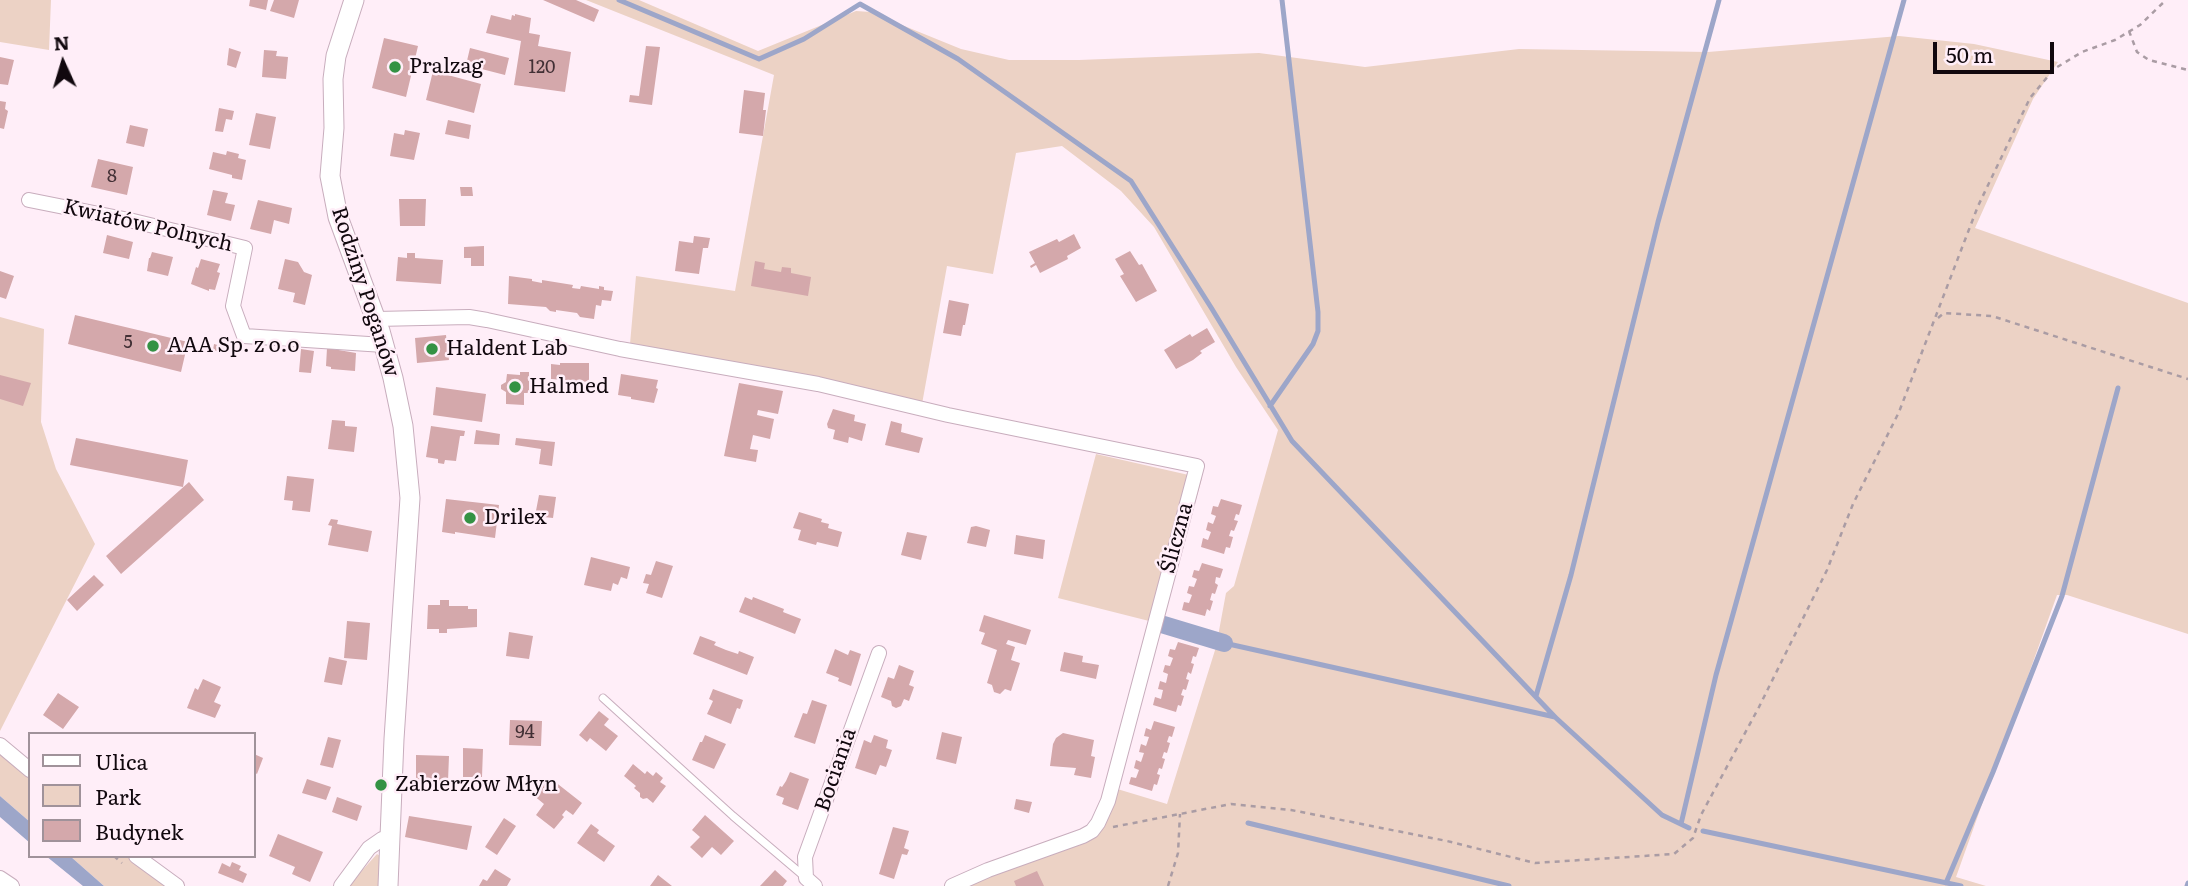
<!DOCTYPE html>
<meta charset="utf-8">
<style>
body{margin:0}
#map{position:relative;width:2188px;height:886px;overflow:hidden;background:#ffeef8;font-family:Literata,serif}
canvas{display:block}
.legend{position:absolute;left:28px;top:732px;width:228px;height:126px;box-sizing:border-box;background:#ffeef8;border:2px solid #a0929a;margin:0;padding:9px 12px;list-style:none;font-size:21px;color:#11080e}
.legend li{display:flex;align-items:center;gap:14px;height:35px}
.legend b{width:35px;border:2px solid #a0929a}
.north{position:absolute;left:28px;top:28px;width:70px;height:70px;-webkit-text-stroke:5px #ffeef8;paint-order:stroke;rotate:356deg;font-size:19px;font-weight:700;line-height:28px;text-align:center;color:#11080e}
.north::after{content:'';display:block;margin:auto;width:24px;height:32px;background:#11080e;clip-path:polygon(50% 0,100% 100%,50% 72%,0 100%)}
.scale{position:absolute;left:1933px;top:42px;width:121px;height:32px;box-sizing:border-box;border:4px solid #11080e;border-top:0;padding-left:9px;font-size:21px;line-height:24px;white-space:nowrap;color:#11080e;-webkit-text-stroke:5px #ffeef8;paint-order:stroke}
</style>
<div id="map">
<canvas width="2188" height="886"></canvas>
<ul class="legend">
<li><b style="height:9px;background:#fff"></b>Ulica</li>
<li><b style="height:19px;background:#ecd2c5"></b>Park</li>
<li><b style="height:19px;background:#d4a8ab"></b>Budynek</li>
</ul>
<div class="north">N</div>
<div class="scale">50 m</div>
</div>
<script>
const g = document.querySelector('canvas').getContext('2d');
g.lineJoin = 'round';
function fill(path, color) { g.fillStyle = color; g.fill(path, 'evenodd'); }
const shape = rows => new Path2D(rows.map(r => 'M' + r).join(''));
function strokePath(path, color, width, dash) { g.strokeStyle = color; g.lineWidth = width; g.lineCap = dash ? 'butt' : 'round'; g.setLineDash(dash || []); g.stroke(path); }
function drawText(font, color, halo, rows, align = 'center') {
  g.font = font + ' Literata,serif'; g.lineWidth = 5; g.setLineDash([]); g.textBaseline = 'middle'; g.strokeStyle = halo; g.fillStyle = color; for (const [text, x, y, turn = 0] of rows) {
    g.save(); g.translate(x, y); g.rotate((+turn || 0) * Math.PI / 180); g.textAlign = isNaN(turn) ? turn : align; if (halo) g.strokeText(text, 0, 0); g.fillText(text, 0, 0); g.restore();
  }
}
fill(shape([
 [0,0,51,0,49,50,0,42],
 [586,0,639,0,758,51,856,11,870,12,961,49,1009,60,1079,60,1259,53,1365,67,1519,49,1708,52,1899,36,1974,44,2058,62,2033,99,1975,228,2188,303,2188,634,2067,595,2057,595,1956,877,1986,886,967,886,1099,833,1114,788,1167,804,1216,647,1226,593,1234,586,1278,430,1236,367,1154,227,1121,191,1062,146,1016,153,993,274,947,266,922,404,793,372,630,344,636,276,735,291,774,75],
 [0,317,44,329,41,422,56,469,95,544,0,731],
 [1096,454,1202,478,1161,624,1058,598],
 [0,749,30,774,30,822,0,796],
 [377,854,380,856,379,886,348,886],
 [70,856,131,856,171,886,104,886]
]), '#ecd2c5');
fill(shape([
 [0,796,30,822,30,843,0,817],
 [46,856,70,856,104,886,83,886]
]), '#9da6c9');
strokePath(shape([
 [619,0,759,59,804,39,860,4,958,59,1131,181,1212,309,1292,441,1555,717,1662,815,1689,828],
 [1270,406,1313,344,1318,331,1318,312,1282,0],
 [1224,643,1555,717],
 [1536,696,1571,575,1658,222,1719,0],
 [1248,823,1509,886],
 [1681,824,1716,675,1904,0],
 [1703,831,1961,886],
 [1946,883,1993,772,2062,596,2118,388],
 [2187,886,2188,883]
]), '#9da6c9', 5);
strokePath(shape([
 [1161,624,1224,643]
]), '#9da6c9', 18);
fill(shape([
 [250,0,268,0,266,10,249,6],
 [274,0,299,0,294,18,270,11],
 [543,0,576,0,599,10,594,22],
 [515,14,531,18,529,33,540,35,538,46,571,52,565,92,514,85,521,41,486,33,491,15,511,20,512,15,515,16],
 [384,38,418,46,406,97,372,88],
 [646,46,660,47,652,105,629,102,630,95,639,96],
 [229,48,241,52,236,68,227,65],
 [470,48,509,58,505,75,466,65],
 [264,50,277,51,276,56,288,57,286,79,262,77],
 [0,57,14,60,8,85,0,84],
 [433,71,481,84,474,113,426,100],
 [744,90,765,93,763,110,766,110,763,136,739,133],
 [0,101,6,102,5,109,8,111,4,129,0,128],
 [219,108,234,111,232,120,226,119,223,132,215,131],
 [256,113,276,117,270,149,249,145],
 [448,120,471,125,469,139,445,134],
 [130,125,148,129,144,147,126,143],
 [405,130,420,133,414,160,390,156,394,133,404,135],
 [227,151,239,154,238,158,246,160,242,180,232,178,232,175,209,169,213,152,226,155],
 [98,159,133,167,127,195,91,187],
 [460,187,472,187,473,196,461,196],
 [213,190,228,193,225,203,235,205,231,221,207,215],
 [399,199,426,199,425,226,400,226],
 [258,200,292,208,289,224,274,220,271,234,250,229],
 [1074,234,1081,248,1067,256,1068,259,1040,273,1036,265,1031,268,1030,266,1035,263,1029,252,1057,239,1059,242],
 [107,235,133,242,129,259,103,253],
 [694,236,710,238,708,248,703,248,699,274,675,271,679,241,693,243],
 [484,246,484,266,471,266,471,258,464,258,464,247],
 [1130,251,1139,265,1142,264,1157,291,1136,302,1120,276,1124,274,1115,259],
 [152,252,173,257,168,276,147,271,149,258,150,258],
 [407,253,415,253,415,258,443,260,441,284,396,281,398,257,407,258],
 [201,259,220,264,217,272,220,273,215,290,209,289,209,291,191,284,196,267,198,268],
 [285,259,298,262,304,272,312,275,305,305,293,302,295,293,278,289],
 [755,261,765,263,764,269,781,272,782,267,791,268,791,273,811,277,808,296,751,286],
 [0,271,14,276,6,299,0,297],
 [509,276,532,279,532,281,542,283,542,280,573,285,572,288,580,289,581,286,599,289,599,286,604,287,604,290,613,291,611,301,602,300,601,306,596,305,594,319,580,317,577,313,556,310,556,312,550,311,546,307,508,304],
 [949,300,969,304,965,325,963,325,961,336,943,333],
 [75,315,188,342,181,372,68,344],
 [1207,328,1215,342,1200,351,1202,353,1193,360,1176,369,1164,350,1190,334,1192,337],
 [446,335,449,360,417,363,415,338],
 [214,344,228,348,227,354,213,350],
 [327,348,356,353,355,371,331,369,331,367,326,366],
 [301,349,314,351,311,373,299,372],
 [560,363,589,363,589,382,551,379,551,364,560,365],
 [520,372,529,372,529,393,524,393,524,405,506,404,506,392,501,389,501,385,506,382,507,374,520,375],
 [621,374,658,380,656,388,658,389,654,403,631,399,631,397,618,395],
 [0,375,31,383,23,406,0,399],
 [739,383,783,391,778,414,758,410,757,415,774,419,770,439,753,435,750,449,758,450,756,462,724,456],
 [436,387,486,394,482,422,433,415],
 [833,409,855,415,854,421,866,424,862,441,849,437,848,443,833,439,835,430,828,428,827,424],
 [332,420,345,421,345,426,357,427,354,452,328,449],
 [891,421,902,424,901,432,923,438,919,453,885,445],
 [431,426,465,431,464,436,460,436,456,461,445,460,444,464,438,463,438,459,426,457],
 [476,430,500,434,499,445,474,444],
 [76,438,188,460,183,487,70,465],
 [516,438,555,442,552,466,539,464,541,449,515,445],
 [287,476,314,479,310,512,292,510,293,501,284,500],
 [189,482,204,500,121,574,106,556],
 [539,495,556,497,553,518,535,516],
 [446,499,499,505,495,538,455,532,455,534,442,532],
 [1221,499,1242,505,1239,515,1236,514,1234,520,1238,521,1234,531,1231,530,1229,536,1233,537,1230,548,1226,547,1224,554,1201,547,1203,538,1208,540,1211,532,1206,530,1208,522,1213,524,1216,516,1211,514,1213,506,1218,507],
 [799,512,822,519,821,522,829,524,828,528,842,532,838,547,817,542,816,545,798,540,801,530,793,528],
 [331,519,338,520,337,524,372,531,368,552,328,545,332,526,328,525],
 [976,526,990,530,986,547,967,543,971,527],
 [907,532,927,536,921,560,901,555],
 [1016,535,1045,540,1043,559,1014,554],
 [591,557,630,567,627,579,621,577,618,585,613,583,611,591,584,585],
 [656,561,673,566,662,598,646,593,649,584,643,583,646,574,651,575],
 [1202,563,1223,569,1220,578,1216,577,1215,583,1218,585,1215,594,1212,593,1210,600,1213,601,1210,611,1207,609,1205,616,1182,610,1184,602,1189,603,1192,595,1187,593,1189,586,1194,587,1197,579,1192,577,1194,570,1199,571],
 [94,575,104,585,77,611,67,600],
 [745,597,752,600,753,597,784,609,783,612,801,619,795,634,739,612],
 [440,600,449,600,449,606,468,606,468,609,477,609,477,627,447,629,447,633,439,633,439,629,427,629,428,605,440,605],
 [984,615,1031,630,1026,645,1008,640,1006,644,1015,647,1011,660,1020,663,1011,691,1005,689,1000,694,994,692,992,685,987,683,997,650,981,644,985,633,979,631],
 [347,621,370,623,367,660,344,658],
 [509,632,533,636,529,659,506,656],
 [700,636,716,642,714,645,726,650,738,654,739,651,754,657,747,675,693,654],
 [1178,642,1199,648,1196,657,1193,656,1191,663,1194,664,1191,674,1188,672,1186,679,1189,680,1186,690,1183,689,1181,695,1184,696,1181,706,1178,705,1176,712,1153,705,1155,697,1161,699,1163,690,1158,689,1160,681,1166,683,1168,674,1163,672,1165,665,1170,666,1173,658,1168,656,1170,649,1175,650],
 [835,649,848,655,850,650,861,654,851,686,838,681,839,678,826,673],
 [1064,652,1083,656,1082,662,1099,665,1096,679,1060,671],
 [329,657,347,661,342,685,324,682],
 [899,665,914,671,909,685,914,687,909,701,904,699,901,706,896,708,892,706,891,701,881,697,888,677,894,679],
 [203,679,221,687,214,702,221,705,215,718,187,708,195,688,198,690],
 [713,689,743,700,740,709,737,708,731,724,707,714,713,701,709,699],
 [58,693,79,707,63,729,43,715],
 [812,700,827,705,815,744,794,737,803,713,807,714],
 [599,711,609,719,604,725,618,736,606,751,590,738,587,742,579,735],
 [510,720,542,721,541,746,509,745],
 [1154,721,1175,727,1172,737,1169,736,1167,742,1170,743,1167,753,1164,752,1162,758,1165,759,1162,769,1159,768,1157,774,1160,775,1157,785,1154,784,1152,791,1129,784,1131,777,1136,778,1139,770,1134,768,1136,760,1141,762,1144,753,1139,752,1141,744,1146,746,1149,737,1144,736,1146,728,1151,730],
 [942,732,962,737,956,764,936,759],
 [1063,733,1094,740,1091,756,1095,757,1091,778,1074,775,1076,768,1050,766,1053,744,1056,738],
 [705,735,726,744,714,769,692,760,700,742,702,742],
 [874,735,888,740,886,748,892,750,886,767,880,765,876,775,855,768,864,740,871,743],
 [328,737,341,740,333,768,320,765],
 [463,748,483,749,482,777,463,777],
 [254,754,263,758,257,774,254,772],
 [416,755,449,756,448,781,438,781,437,785,429,784,429,781,416,781],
 [633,764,645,774,647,771,653,776,656,772,663,778,660,782,666,786,653,803,647,798,643,799,640,797,640,793,634,788,636,786,624,776],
 [790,772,809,779,798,810,782,804,784,798,776,795,780,786,782,787,786,781],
 [307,779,331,787,326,800,302,793],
 [545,779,552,784,554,781,582,803,573,815,566,810,562,815,564,817,554,829,536,815,544,804,533,795],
 [337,797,362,806,357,821,332,812],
 [1016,799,1032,802,1029,813,1014,809],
 [705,815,734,841,721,855,712,847,702,858,690,847,700,837,692,830],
 [409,816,472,826,467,850,405,837],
 [504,818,516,826,497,855,485,847],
 [591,824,599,830,597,833,615,846,604,862,577,843],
 [893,827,909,831,904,848,909,850,907,855,902,854,894,879,879,874],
 [278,834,323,852,310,882,292,874,295,867,269,856],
 [232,862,241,866,239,870,247,874,243,883,218,873,222,863,230,867],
 [495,869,511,879,507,886,479,886,483,879,487,881],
 [775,870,787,881,783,886,760,886],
 [1037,871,1044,886,1016,886,1014,881],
 [658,875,672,886,650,886]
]), '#d4a8ab');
const lane = shape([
 [603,698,733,816,805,877]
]);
const street = shape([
 [29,200,129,220,245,248,233,306,244,336,384,345],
 [376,319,469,317,487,320,620,349,818,384,948,415,1197,466,1108,801,1098,823,1092,831,1083,836,988,870,952,886],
 [0,745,30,770],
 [136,856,177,886],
 [0,878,12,886],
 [341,886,369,848,382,839,391,838],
 [815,886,806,878,805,857,879,653]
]);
const secondary = shape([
 [354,0,336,56,333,79,334,128,330,176,338,217,380,331,393,378,403,426,410,498,394,739,388,886]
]);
strokePath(lane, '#c8adbd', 9);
strokePath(street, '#c8adbd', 16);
strokePath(secondary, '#c8adbd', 21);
strokePath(shape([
 [2129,31,2137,52,2149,60,2188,70],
 [1938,318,1944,313,1992,316,2188,379],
 [1113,827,1231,804,1291,810,1447,841,1535,863,1674,854,1693,838,1701,815,1759,707,1827,570,1853,504,1899,412,1978,206,2030,98,2054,69,2082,52,2115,40,2140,25,2166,0],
 [114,856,122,863],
 [1168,886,1178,853,1180,814]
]), '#aa9ca4', 2.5, [5, 5]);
strokePath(lane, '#fff', 7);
strokePath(street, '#fff', 14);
strokePath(secondary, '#fff', 19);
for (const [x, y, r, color] of [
 [395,67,7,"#349244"],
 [153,346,7,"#349244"],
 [432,349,7,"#349244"],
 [515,387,7,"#349244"],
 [470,518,7,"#349244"],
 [381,785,7,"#349244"]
]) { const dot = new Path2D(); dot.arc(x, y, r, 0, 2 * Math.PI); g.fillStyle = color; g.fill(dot); strokePath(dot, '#ffeef8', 2.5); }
drawText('18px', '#423035', null, [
 ["120",542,68],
 ["8",112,177],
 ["5",128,343],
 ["94",525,733]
]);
drawText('21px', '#11080e', '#ffeef8', [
 ["Pralzag",409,67],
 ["AAA Sp. z o.o",167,346],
 ["Haldent Lab",446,349],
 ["Halmed",529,387],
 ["Drilex",484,518],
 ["Zabierzów Młyn",395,785]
], 'left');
drawText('21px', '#11080e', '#ffeef8', [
 ["Kwiatów Polnych",148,226,13],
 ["Rodziny Poganów",365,292,72],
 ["Śliczna",1177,538,-75],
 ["Bociania",836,770,-71]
]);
</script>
